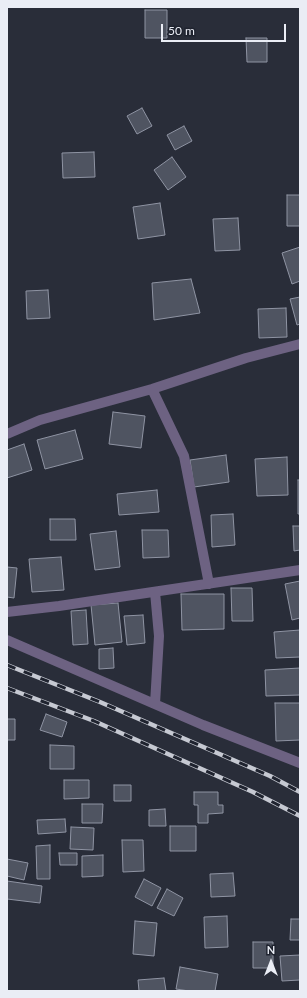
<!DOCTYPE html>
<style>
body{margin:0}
#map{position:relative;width:307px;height:998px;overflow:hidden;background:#292d39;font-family:Lato,sans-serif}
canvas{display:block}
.frame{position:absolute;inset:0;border:8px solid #eaedf5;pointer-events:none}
.north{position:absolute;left:251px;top:942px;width:40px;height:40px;-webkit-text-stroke:3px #1f232f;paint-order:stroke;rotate:0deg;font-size:11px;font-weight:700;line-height:16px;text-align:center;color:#eaedf5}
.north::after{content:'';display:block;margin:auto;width:14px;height:18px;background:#eaedf5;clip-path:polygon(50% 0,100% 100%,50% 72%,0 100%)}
.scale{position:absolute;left:161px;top:24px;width:125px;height:18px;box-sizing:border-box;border:2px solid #eaedf5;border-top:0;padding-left:5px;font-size:12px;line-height:14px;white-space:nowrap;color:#eaedf5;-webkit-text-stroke:3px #1f232f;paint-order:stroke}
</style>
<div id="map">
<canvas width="307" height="998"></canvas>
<div class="frame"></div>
<div class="north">N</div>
<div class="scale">50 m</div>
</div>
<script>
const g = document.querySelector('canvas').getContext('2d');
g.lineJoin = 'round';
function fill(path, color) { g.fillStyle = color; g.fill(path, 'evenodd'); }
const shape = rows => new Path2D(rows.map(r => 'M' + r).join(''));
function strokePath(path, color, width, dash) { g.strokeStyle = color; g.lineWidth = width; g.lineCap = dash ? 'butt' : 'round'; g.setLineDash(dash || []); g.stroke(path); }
const building = shape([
 [145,10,167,10,167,38,145,38,145,10],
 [246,38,267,38,267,62,247,62,246,38],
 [142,108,152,126,137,134,127,116,142,108],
 [184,126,192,141,175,150,167,135,184,126],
 [94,152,95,177,63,178,62,153,94,152],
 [172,157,186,177,168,190,154,170,172,157],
 [287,195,300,195,300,226,287,226,287,195],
 [160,203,165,235,138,239,133,207,160,203],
 [238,218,240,250,215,251,213,219,238,218],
 [300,247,300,281,292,284,282,253,300,247],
 [191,279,200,313,154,320,152,283,191,279],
 [48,290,50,318,27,319,26,291,48,290],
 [300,297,300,324,297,325,290,299,300,297],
 [286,308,287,337,259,338,258,309,286,308],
 [113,412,145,416,141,448,109,444,113,412],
 [75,430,83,459,45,469,37,440,75,430],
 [24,444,32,470,7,478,7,450,24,444],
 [226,455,229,482,194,487,190,460,226,455],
 [287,457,288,495,257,496,255,459,287,457],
 [298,480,300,480,300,514,298,514,298,480],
 [157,490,159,512,119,515,117,494,157,490],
 [233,514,235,545,212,547,211,515,233,514],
 [50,519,75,519,76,540,50,540,50,519],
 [293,526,300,526,300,550,294,551,293,526],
 [142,530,168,530,169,557,143,558,142,530],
 [116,531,120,567,95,570,90,534,116,531],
 [61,557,64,590,32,592,29,559,61,557],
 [7,567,17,568,14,598,7,597,7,567],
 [300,581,300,618,292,620,285,584,300,581],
 [231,588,252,588,253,621,232,621,231,588],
 [181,594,224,594,224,629,182,630,181,594],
 [118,603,122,642,95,645,91,605,118,603],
 [86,610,88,644,73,645,71,611,86,610],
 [143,615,145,643,127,645,124,616,143,615],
 [300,630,300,657,276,658,274,632,300,630],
 [113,648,114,668,99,669,99,649,113,648],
 [300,668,300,695,266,696,265,670,300,668],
 [275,703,300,703,300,740,276,741,275,703],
 [46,714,67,722,62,737,40,730,46,714],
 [7,719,15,719,15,740,7,740,7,719],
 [50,745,74,746,74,769,50,769,50,745],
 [64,780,89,780,89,798,64,799,64,780],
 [114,785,131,785,131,801,114,801,114,785],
 [194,792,218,792,218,805,223,805,223,813,208,814,208,823,198,823,198,805,194,805,194,792],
 [82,804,103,804,102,823,82,823,82,804],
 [165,809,166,826,149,826,149,810,165,809],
 [65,819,66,832,38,834,37,820,65,819],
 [170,826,196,826,196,851,170,851,170,826],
 [71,827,94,828,93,850,70,849,71,827],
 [122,840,143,840,144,871,123,872,122,840],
 [50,845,50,879,37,879,36,846,50,845],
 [59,853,77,853,77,865,60,865,59,853],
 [103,855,103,876,82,877,82,856,103,855],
 [7,859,28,863,24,880,7,876,7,859],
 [233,873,235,896,211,897,210,874,233,873],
 [144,879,161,888,152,906,135,897,144,879],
 [7,881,42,886,40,903,7,899,7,881],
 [167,889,183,898,174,916,157,908,167,889],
 [227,916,228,947,205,948,204,917,227,916],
 [291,919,300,919,300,940,290,940,291,919],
 [135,921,157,923,154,956,133,954,135,921],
 [253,942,273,942,273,968,253,968,253,942],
 [300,955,300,980,282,981,280,956,300,955],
 [180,967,218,974,215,991,189,991,176,989,180,967],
 [164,978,166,991,139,991,138,980,164,978]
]);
fill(building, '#4f5461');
strokePath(building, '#8f94a3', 1);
strokePath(shape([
 [152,389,184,456,209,584],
 [7,434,40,420,152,389,246,358,300,344],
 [155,592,159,636,155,704],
 [7,612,59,606,300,570],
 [7,640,203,725,300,763]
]), '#6d6282', 10);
const rail = shape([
 [7,665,100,702,270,776,300,792],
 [7,688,94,721,253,792,300,816]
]);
strokePath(rail, '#c6c9d2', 4.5);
strokePath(rail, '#1f232f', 3, [9]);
</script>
